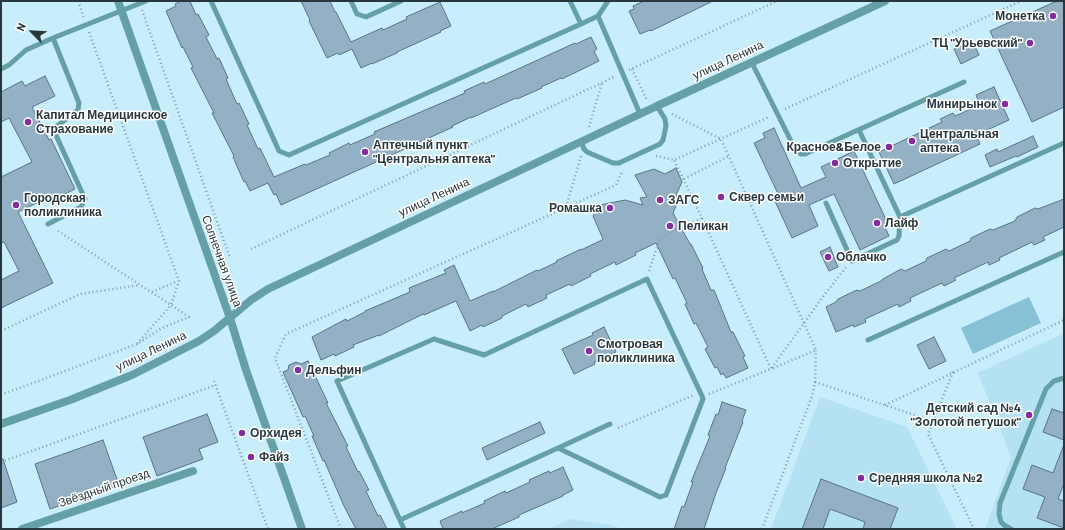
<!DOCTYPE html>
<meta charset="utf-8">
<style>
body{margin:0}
#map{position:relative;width:1065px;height:530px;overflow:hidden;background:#c8edfb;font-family:Barlow,sans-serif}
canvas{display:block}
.frame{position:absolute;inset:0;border:2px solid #28373d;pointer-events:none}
.north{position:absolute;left:12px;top:12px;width:40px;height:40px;-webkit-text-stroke:3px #fff;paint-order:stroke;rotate:294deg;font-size:11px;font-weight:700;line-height:16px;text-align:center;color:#28373d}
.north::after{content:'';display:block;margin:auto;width:14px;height:18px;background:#28373d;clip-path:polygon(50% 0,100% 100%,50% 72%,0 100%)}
</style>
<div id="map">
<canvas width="1065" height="530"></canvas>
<div class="frame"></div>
<div class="north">N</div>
</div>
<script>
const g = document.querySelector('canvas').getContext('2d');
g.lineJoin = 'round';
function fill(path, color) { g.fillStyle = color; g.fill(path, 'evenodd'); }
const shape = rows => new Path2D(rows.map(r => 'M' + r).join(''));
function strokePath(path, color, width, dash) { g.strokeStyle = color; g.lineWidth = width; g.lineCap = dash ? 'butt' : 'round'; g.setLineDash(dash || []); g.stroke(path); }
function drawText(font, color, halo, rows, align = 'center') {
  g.font = font + ' Barlow,sans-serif'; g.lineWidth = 3; g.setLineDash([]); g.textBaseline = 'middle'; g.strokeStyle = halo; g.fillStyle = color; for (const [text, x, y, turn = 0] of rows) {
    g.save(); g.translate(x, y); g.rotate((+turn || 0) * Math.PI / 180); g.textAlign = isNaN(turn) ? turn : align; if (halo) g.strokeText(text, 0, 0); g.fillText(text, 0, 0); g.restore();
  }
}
fill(shape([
 [1064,333,1064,529,985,529,1011,457,978,373],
 [820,397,907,427,957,529,771,529],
 [569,519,612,525,622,529,550,529]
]), '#b4e2f2');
fill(shape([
 [1029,297,1041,323,973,354,961,328]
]), '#86c1d6');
const building = shape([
 [181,1,190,1,196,15,198,14,209,35,206,37,217,59,219,58,228,78,226,79,237,104,239,103,249,124,247,125,258,149,260,148,274,177,305,164,306,165,330,155,329,153,349,143,350,145,375,134,374,132,465,93,464,91,484,82,485,84,575,43,576,44,591,37,597,49,594,51,599,61,562,79,561,78,541,87,542,88,517,99,516,98,471,118,471,117,452,126,453,127,407,148,281,205,276,194,274,195,268,183,250,191,245,181,244,182,233,157,234,156,212,113,214,113,191,68,193,67,183,47,182,48,166,11,176,6,175,4,181,1],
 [301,1,330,1,335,12,336,12,351,42,382,28,383,30,407,19,406,17,440,2,451,26,440,31,441,32,397,52,397,53,372,64,372,63,361,68,352,49,339,55,338,53,327,58,309,21,310,20,301,1],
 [644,1,713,1,651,31,650,30,640,34,629,11,634,9,633,6,644,1],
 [1057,1,1064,1,1064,107,1032,122,990,31,1057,1],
 [972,40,979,55,961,64,954,49,972,40],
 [45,76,55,96,32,107,49,140,51,139,75,189,51,201,49,197,18,212,53,283,1,308,1,280,19,271,4,242,1,243,1,177,32,162,9,118,1,122,1,92,22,81,25,86,45,76],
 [994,87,1009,120,976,135,980,144,894,184,879,152,942,122,940,119,953,113,955,116,980,105,976,95,994,87],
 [774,128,801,188,826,177,821,167,854,151,889,226,885,227,889,236,860,250,834,194,809,205,818,226,792,238,774,199,779,196,754,143,765,138,763,133,774,128],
 [1033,136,1038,147,1017,157,1016,156,990,167,985,155,997,149,998,152,1033,136],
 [676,168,682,182,676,195,678,201,673,213,690,244,691,244,703,268,702,269,711,290,714,290,731,332,733,332,745,356,743,357,748,368,726,378,723,373,721,375,717,367,715,368,705,349,708,347,696,323,694,324,685,304,687,303,675,278,673,279,656,243,635,253,636,255,616,265,615,262,590,274,591,276,571,286,570,284,546,295,547,298,528,307,526,304,502,316,502,318,483,327,482,325,470,331,456,301,424,315,423,314,379,336,379,335,353,345,354,347,335,356,334,354,321,360,312,337,346,319,347,321,365,312,365,311,410,292,409,288,446,273,444,270,454,265,470,301,493,291,493,292,537,270,538,271,557,262,556,261,581,249,581,250,602,240,603,239,593,216,600,205,625,200,643,205,640,198,647,197,635,175,654,169,665,174,676,168],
 [1064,199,1064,227,1043,237,1045,240,1034,245,1032,242,999,258,1000,260,989,265,988,262,954,278,956,280,944,286,942,283,910,298,911,301,899,307,898,304,865,319,866,322,854,327,853,325,836,332,826,307,836,302,838,299,857,290,860,291,881,281,883,279,901,269,905,271,926,261,927,258,946,249,949,251,970,241,971,238,990,229,993,230,1015,221,1017,217,1035,208,1038,209,1064,199],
 [830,247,838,267,829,271,820,252,830,247],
 [604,327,616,352,594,362,595,364,574,374,562,349,593,335,592,333,604,327],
 [934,337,946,361,929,369,917,345,934,337],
 [308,361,328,403,326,403,348,446,346,447,358,472,359,471,369,490,366,491,378,516,380,515,387,529,356,529,344,506,324,460,323,461,312,436,314,436,305,416,303,417,283,372,288,370,289,365,296,362,301,364,308,361],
 [722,402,746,410,742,421,743,422,725,468,726,468,716,493,704,529,674,529,682,506,684,507,693,482,691,482,710,436,708,435,716,414,718,415,722,402],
 [1052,409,1064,413,1064,440,1043,432,1052,409],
 [207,414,218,442,199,449,203,459,157,476,143,437,207,414],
 [540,422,545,433,487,460,482,448,540,422],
 [103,440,119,485,91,495,91,498,82,501,81,498,50,509,35,464,103,440],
 [1063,447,1064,447,1064,483,1058,499,1064,501,1064,528,1037,518,1045,497,1023,489,1032,465,1053,473,1063,447],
 [3,459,17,502,1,508,1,460,3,459],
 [563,467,573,490,563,495,563,496,519,515,519,517,492,529,443,529,440,521,462,511,462,513,485,503,484,501,505,491,506,493,530,482,529,480,549,471,550,473,563,467],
 [821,479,898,508,890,529,863,529,865,522,830,509,823,529,802,529,821,479]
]);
fill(building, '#94b0c5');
strokePath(building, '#597387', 1);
strokePath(shape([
 [78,1,84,18],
 [142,10,230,258],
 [632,69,647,100],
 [629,70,777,1],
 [785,109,1021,1],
 [672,114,721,139,816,350,771,369,702,218],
 [589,127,602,83],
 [656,156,674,160,769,117],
 [684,179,729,156],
 [566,207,581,156],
 [58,231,171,305,179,281,89,32],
 [251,249,616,76],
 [649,271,660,238,702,218,674,160],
 [152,292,178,281],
 [1,331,80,294,140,285],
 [953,372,928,434,974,529],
 [214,381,268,529],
 [815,382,933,421],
 [709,394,771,369,825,294,847,266],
 [1,395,137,344,162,328,189,317,171,305,137,344],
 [885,405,1064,320],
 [618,428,694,395],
 [1,462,216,385],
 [341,529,275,358,286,334,616,185,623,170],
 [762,529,812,396,815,382,816,350]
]), '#839ea9', 2.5, [1, 3]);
strokePath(shape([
 [211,1,279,151,289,155,581,24,598,16,608,1],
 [351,1,357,14,366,17,401,1],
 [570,1,581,24],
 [598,16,640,114],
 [752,63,795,149,801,154,805,154,964,82],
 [1,69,9,65,26,50,53,38],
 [859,130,900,217,1064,143],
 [581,141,584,149,587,152,613,163,619,163,660,144,663,140,666,126,665,119,657,106],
 [826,203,852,261,897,240,899,236,900,217],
 [48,224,81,207,85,199,55,133,57,126,78,110,79,103,53,38,146,1],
 [868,340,1064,252],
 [558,448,610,424],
 [400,520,558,448,660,497,666,495,703,399,702,396,647,279,484,355,434,339,337,381,404,529],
 [1011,529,1004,525,1001,522,999,514,1000,503,1046,389,1054,381,1064,378]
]), '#64a0a6', 5);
strokePath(shape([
 [657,106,885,1]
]), '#64a0a6', 8);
strokePath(shape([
 [22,529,193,471]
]), '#64a0a6', 8);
strokePath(shape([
 [118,1,230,318,246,370,302,529],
 [1,424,70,400,132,375,199,341,214,331,251,300,268,289,657,106]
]), '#64a0a6', 8);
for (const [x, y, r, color] of [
 [1053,16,4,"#842e9d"],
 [1030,43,4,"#842e9d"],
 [1005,104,4,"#842e9d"],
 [28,122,4,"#842e9d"],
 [912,141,4,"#842e9d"],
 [889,147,4,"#842e9d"],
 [365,152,4,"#842e9d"],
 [835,163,4,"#842e9d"],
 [721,197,4,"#842e9d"],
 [660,200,4,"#842e9d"],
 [16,205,4,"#842e9d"],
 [610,208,4,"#842e9d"],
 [877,223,4,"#842e9d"],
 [670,226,4,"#842e9d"],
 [828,257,4,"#842e9d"],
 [589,351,4,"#842e9d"],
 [298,370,4,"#842e9d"],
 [1029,415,4,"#842e9d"],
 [242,433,4,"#842e9d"],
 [251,457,4,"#842e9d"],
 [861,478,4,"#842e9d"]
]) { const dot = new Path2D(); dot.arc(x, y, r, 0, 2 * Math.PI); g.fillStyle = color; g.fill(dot); strokePath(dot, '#fff', 1.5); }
drawText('bold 12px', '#28373d', '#fff', [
 ["Монетка",1045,16,"right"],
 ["ТЦ \"Урьевский\"",1022,43,"right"],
 ["Минирынок",997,104,"right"],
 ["Капитал Медицинское",36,115],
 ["Страхование",36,129],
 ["Центральная",920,134],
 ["аптека",920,148],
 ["Аптечный пункт",373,145],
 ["\"Центральня аптека\"",373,159],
 ["Красное&Белое",881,147,"right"],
 ["Открытие",843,163],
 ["Сквер семьи",729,197],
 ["Городская",24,198],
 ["поликлиника",24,212],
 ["ЗАГС",668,200],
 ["Ромашка",602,208,"right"],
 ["Лайф",885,223],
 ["Пеликан",678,226],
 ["Облачко",836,257],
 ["Смотровая",597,344],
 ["поликлиника",597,358],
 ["Дельфин",306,370],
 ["Детский сад №4",1021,408,"right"],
 ["\"Золотой петушок\"",1021,422,"right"],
 ["Орхидея",250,433],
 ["Файз",259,457],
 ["Средняя школа №2",869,478]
], 'left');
drawText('12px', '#28373d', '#fff', [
 ["улица Ленина",728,60,-25],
 ["улица Ленина",434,197,-25],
 ["Солнечная улица",222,261,70],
 ["улица Ленина",151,351,-26],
 ["Звёздный проезд",104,488,-19]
]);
</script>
